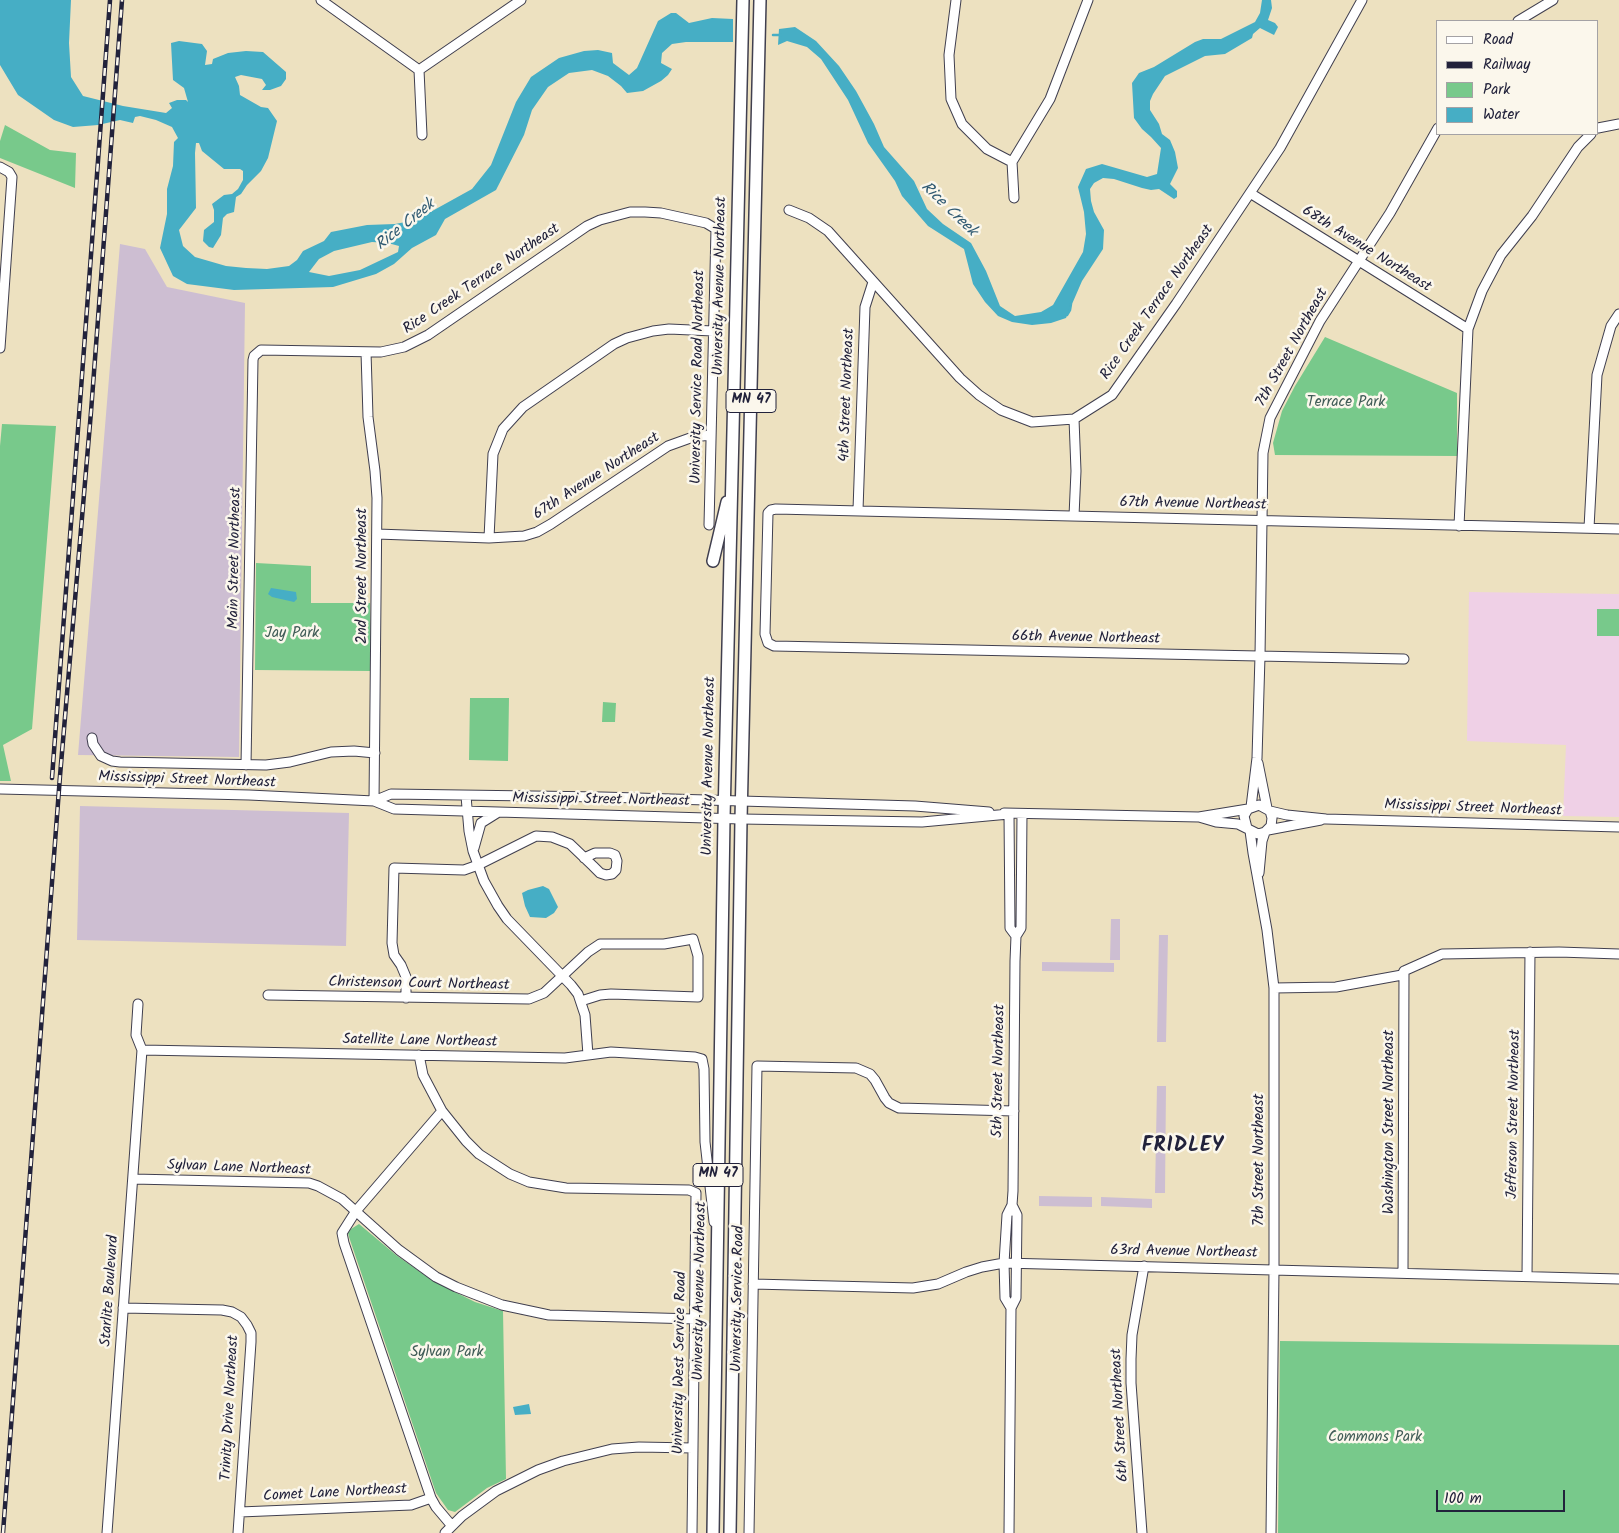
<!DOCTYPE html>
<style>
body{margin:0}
#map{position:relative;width:1619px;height:1533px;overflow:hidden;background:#ede1c0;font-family:Kalam,sans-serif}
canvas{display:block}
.legend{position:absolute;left:1436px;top:20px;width:162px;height:115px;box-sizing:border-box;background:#fbf7ec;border:1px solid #a4a2a5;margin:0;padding:6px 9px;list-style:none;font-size:15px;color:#22223b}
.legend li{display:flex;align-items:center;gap:10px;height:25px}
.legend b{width:25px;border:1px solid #a4a2a5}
.scale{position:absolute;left:1436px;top:1490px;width:129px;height:22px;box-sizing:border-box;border:2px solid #22223b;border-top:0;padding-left:6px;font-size:15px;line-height:18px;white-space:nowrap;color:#22223b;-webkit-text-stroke:4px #fbf7ec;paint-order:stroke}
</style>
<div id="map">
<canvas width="1619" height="1533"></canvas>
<ul class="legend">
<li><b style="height:6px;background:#fff"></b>Road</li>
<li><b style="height:6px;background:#22223b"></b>Railway</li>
<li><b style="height:14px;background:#78c98b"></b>Park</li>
<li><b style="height:14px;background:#46aec5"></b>Water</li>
</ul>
<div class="scale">100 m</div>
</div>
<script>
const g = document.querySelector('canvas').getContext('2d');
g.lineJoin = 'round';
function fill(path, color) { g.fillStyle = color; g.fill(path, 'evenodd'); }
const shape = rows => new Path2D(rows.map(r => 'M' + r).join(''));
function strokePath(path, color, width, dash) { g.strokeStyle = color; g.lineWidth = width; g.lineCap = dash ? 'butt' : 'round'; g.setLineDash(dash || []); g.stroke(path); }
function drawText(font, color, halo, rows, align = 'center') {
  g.font = font + ' Kalam,sans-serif'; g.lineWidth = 5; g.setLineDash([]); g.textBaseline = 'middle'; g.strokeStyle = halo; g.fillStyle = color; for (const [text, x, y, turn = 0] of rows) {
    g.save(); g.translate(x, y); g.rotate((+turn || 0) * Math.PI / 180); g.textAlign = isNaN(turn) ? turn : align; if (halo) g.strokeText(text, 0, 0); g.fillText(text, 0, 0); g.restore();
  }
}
fill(shape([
 [1469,592,1619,594,1619,817,1563,816,1566,745,1467,741]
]), '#efd0e6');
fill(shape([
 [120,244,145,249,167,287,245,303,239,757,78,755],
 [80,806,349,813,346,946,77,940],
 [1111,919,1120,919,1120,960,1110,960],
 [1159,935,1168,935,1166,1042,1157,1042],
 [1042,962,1114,963,1114,972,1042,971],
 [1157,1086,1166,1086,1165,1193,1155,1193],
 [1039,1196,1092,1197,1092,1207,1039,1206],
 [1101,1197,1152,1199,1152,1208,1101,1206]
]), '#cdbed2');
fill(shape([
 [5,125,50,150,76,153,75,188,0,158,0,141],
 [1325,337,1457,393,1457,456,1275,455,1273,443,1282,411,1295,386],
 [2,424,56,426,32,729,3,745,11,781,0,781,0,446],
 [256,563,311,566,311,603,370,603,371,671,255,670],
 [1597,609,1619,609,1619,636,1597,636],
 [470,698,509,698,508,761,469,760],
 [603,702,616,703,615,722,602,722],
 [359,1224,396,1255,433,1281,475,1302,503,1311,506,1479,487,1488,455,1512,448,1510,436,1493,349,1237,348,1233,351,1229],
 [1280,1341,1619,1345,1619,1533,1278,1533]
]), '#78c98b');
fill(shape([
 [0,0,71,0,69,43,71,77,83,96,123,106,166,113,172,108,169,103,177,100,186,100,188,102,184,88,173,80,171,43,179,41,202,44,207,51,205,65,212,64,213,59,228,53,246,51,263,52,286,72,286,79,281,86,270,90,262,90,266,85,262,79,241,75,235,77,239,86,240,95,261,107,268,108,277,121,268,158,261,171,247,185,241,194,236,197,234,212,227,214,223,218,221,235,213,248,209,247,203,241,204,230,214,222,214,210,212,204,224,195,232,194,238,189,243,180,243,171,240,169,224,169,202,151,199,143,196,143,195,153,196,208,179,230,183,246,195,257,226,266,246,268,267,269,289,266,297,260,303,251,324,241,331,232,367,225,395,224,416,220,472,189,491,165,516,102,531,77,559,58,584,51,598,50,612,53,613,63,629,75,637,68,658,21,671,13,676,13,689,23,712,18,733,19,733,42,686,42,672,44,662,53,661,63,672,69,668,75,661,81,643,91,627,93,621,86,608,76,592,70,569,73,548,87,532,110,524,135,496,190,445,219,436,235,412,248,394,264,376,274,333,287,234,290,187,284,173,276,160,248,167,214,167,189,173,166,174,142,178,138,172,127,156,120,140,116,135,117,133,123,120,120,98,125,73,127,54,120,18,95,0,65],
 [372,242,388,243,399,246,398,252,360,270,329,276,309,272,319,259,334,251],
 [1262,0,1271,0,1272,8,1268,20,1275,23,1278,27,1274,35,1260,28,1253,34,1252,38,1225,54,1205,56,1165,76,1153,94,1150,101,1150,110,1159,124,1162,134,1170,140,1175,152,1178,168,1170,184,1177,191,1177,197,1174,199,1159,189,1151,190,1142,188,1114,179,1103,178,1094,183,1090,189,1091,201,1094,212,1104,230,1103,249,1082,281,1066,318,1051,323,1032,325,1012,322,998,316,985,302,973,284,964,249,928,226,902,196,895,181,868,143,848,100,821,59,807,47,787,41,778,45,779,29,795,27,816,41,839,66,856,91,874,124,884,147,914,181,927,209,943,224,971,243,986,271,1000,306,1015,316,1041,312,1053,305,1083,252,1086,234,1084,212,1078,187,1086,169,1102,164,1147,177,1157,174,1161,148,1151,137,1142,129,1134,118,1132,83,1139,73,1154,67,1195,42,1203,39,1221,39,1255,22,1260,13],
 [271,588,296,592,297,599,294,602,272,597,268,594],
 [543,886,549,889,558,907,554,913,546,918,530,917,525,906,522,893,528,890],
 [529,1404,531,1414,515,1415,513,1407]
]), '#46aec5');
strokePath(shape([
 [773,35,781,35],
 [1067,315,1070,310,1071,304]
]), '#46aec5', 2.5);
const minor = shape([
 [321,0,419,70,521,0],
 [956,0,949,55,951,99,962,124,987,149,1012,162],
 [1518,21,1553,0],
 [419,70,422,135],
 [1598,128,1619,124],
 [0,167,9,172,12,177,0,348],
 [1250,193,1468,329],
 [1014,198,1012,162,1050,99,1088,0],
 [789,210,809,218,828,231,960,378,979,395,1001,410,1032,422,1074,419,1112,395,1176,304,1280,148,1362,0],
 [366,352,368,417,375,471,377,498,374,801],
 [858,510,865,307,873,282],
 [1074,516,1076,471,1074,419],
 [1459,526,1468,329,1482,291,1501,255,1532,216,1578,147,1591,134],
 [1589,528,1597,375,1611,326,1619,314],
 [377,534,489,538,524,536,537,532,551,524,668,446,693,437,711,435],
 [489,538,493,454,503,429,523,407,614,344,627,338,653,331,669,329,713,331],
 [1404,659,774,646,768,643,765,634,768,513,771,510,776,509,1619,529],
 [92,738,93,744,101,756,112,761,120,762,266,765,290,762,331,752,354,751,375,753],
 [1258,763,1267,808],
 [246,765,253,360,254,356,261,350,381,352,404,347,428,335,587,226,600,220,630,212,645,212,661,213,706,223,716,229,709,525],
 [0,789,249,795,374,801,394,809,741,819,922,822,1009,814],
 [466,796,469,831,473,851,484,881,498,906,507,919,571,985,578,994,585,1015,588,1055],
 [374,801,391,794,602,797,915,806,989,812],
 [1251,807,1257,758,1260,656,1263,453,1270,418,1320,321,1390,213,1438,128],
 [1270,811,1287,815,1326,819,1619,827],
 [1004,813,1199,817,1248,809],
 [1009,814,1010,928,1016,936],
 [1199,817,1216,822,1238,824,1258,834,1265,832,1271,826,1272,818,1270,811,1259,805,1248,809,1244,816,1247,828],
 [1268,830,1321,820],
 [1250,831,1253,853,1267,930,1274,988,1274,1269,1271,1533],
 [474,848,481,823,497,813],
 [1259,873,1262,841,1265,832],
 [1274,988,1336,987,1402,975,1404,971,1442,954,1559,952,1619,954],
 [268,995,529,999,544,993,588,952,600,944,664,944,693,939,698,956,698,997,611,994,600,995,581,1001],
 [406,998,406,977,401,965,394,955,392,943,394,868,464,870,478,865,536,836,552,837,570,844,593,866,600,873,606,875,612,874,616,870,617,861,615,855,610,853,595,853,584,858],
 [138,1004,136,1035,142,1050],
 [142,1050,565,1058,611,1052,695,1057,702,1059,704,1069,705,1142,714,1222],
 [419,1055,423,1075,442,1111,466,1141,479,1154,510,1174,529,1182,566,1188,689,1190,696,1193,692,1533],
 [442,1111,356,1211,342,1233,344,1243,431,1498,436,1507,452,1526],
 [133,1179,309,1183,318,1186,342,1199,399,1250,436,1277,456,1287,502,1305,549,1315,695,1319],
 [1403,1273,1404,971],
 [1527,1276,1530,952],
 [753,1284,913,1288,938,1284,966,1272,982,1267,1004,1263,1619,1279],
 [123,1308,222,1310,232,1312,241,1317,247,1325,251,1333,251,1342,238,1533],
 [1011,1308,1005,1298,1004,1263,1007,1215,1012,1205,1013,1191,1015,961,1016,936,1021,928,1022,814],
 [240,1512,411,1505,431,1498],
 [107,1533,142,1050],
 [445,1533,462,1516,496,1491,538,1470,563,1461,612,1449,639,1447,693,1448],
 [749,1533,757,1066,856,1068,870,1074,875,1080,885,1098,889,1103,899,1108,1014,1111],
 [1009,1533,1011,1308,1016,1298,1017,1215,1012,1205],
 [1142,1533,1131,1383,1131,1359,1132,1335,1144,1266]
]);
const major = shape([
 [713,561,727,502],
 [713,1533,724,818,743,0],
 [730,1533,741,819,760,0]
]);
strokePath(minor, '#403f4f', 11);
strokePath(major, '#403f4f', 14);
strokePath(minor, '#fff', 9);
strokePath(major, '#fff', 11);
const rail = shape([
 [52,778,110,0],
 [3,1533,60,776,91,412,122,0]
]);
strokePath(rail, '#22223b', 4.5);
strokePath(rail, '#fbf7ec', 2.5, [8]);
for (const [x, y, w] of [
 [751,401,50],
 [718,1175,50]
]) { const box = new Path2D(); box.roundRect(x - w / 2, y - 11.5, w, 23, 4); g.fillStyle = '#fbf7ec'; g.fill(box); strokePath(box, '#22223b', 1); }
drawText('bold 14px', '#22223b', null, [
 ["MN 47",751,401],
 ["MN 47",718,1175]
]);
drawText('15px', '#22223b', '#fbf7ec', [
 ["68th Avenue Northeast",1366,250,32],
 ["Rice Creek Terrace Northeast",482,280,-34],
 ["University Avenue Northeast",721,286,-89],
 ["Rice Creek Terrace Northeast",1158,303,-55],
 ["7th Street Northeast",1293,348,-61],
 ["University Service Road Northeast",699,377,-89],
 ["4th Street Northeast",848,395,-88],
 ["67th Avenue Northeast",597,477,-33],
 ["67th Avenue Northeast",1193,505,1],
 ["Main Street Northeast",236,558,-89],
 ["2nd Street Northeast",363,576,-90],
 ["66th Avenue Northeast",1086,639,1],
 ["University Avenue Northeast",710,766,-89],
 ["Mississippi Street Northeast",187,781,2],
 ["Mississippi Street Northeast",601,801,1],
 ["Mississippi Street Northeast",1473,809,2],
 ["Christenson Court Northeast",419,985,1],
 ["Satellite Lane Northeast",420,1042,1],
 ["5th Street Northeast",1000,1071,-89],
 ["Jefferson Street Northeast",1515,1114,-89],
 ["Washington Street Northeast",1390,1122,-90],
 ["7th Street Northeast",1260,1160,-90],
 ["Sylvan Lane Northeast",239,1169,2],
 ["63rd Avenue Northeast",1184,1253,1],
 ["Starlite Boulevard",111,1291,-86],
 ["University Avenue Northeast",701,1291,-89],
 ["University Service Road",739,1299,-89],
 ["University West Service Road",681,1363,-89],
 ["Trinity Drive Northeast",231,1408,-87],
 ["6th Street Northeast",1121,1415,-93],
 ["Comet Lane Northeast",335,1494,-3]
]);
drawText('15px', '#405c57', '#fbf7ec', [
 ["Terrace Park",1346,403],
 ["Jay Park",292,634],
 ["Sylvan Park",447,1353],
 ["Commons Park",1375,1438]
]);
drawText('italic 16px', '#305a72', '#fbf7ec', [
 ["Rice Creek",948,210,44],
 ["Rice Creek",406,226,-39]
]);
g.letterSpacing = '1px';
drawText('bold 20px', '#22223b', '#fbf7ec', [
 ["FRIDLEY",1183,1148]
]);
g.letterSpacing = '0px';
</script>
